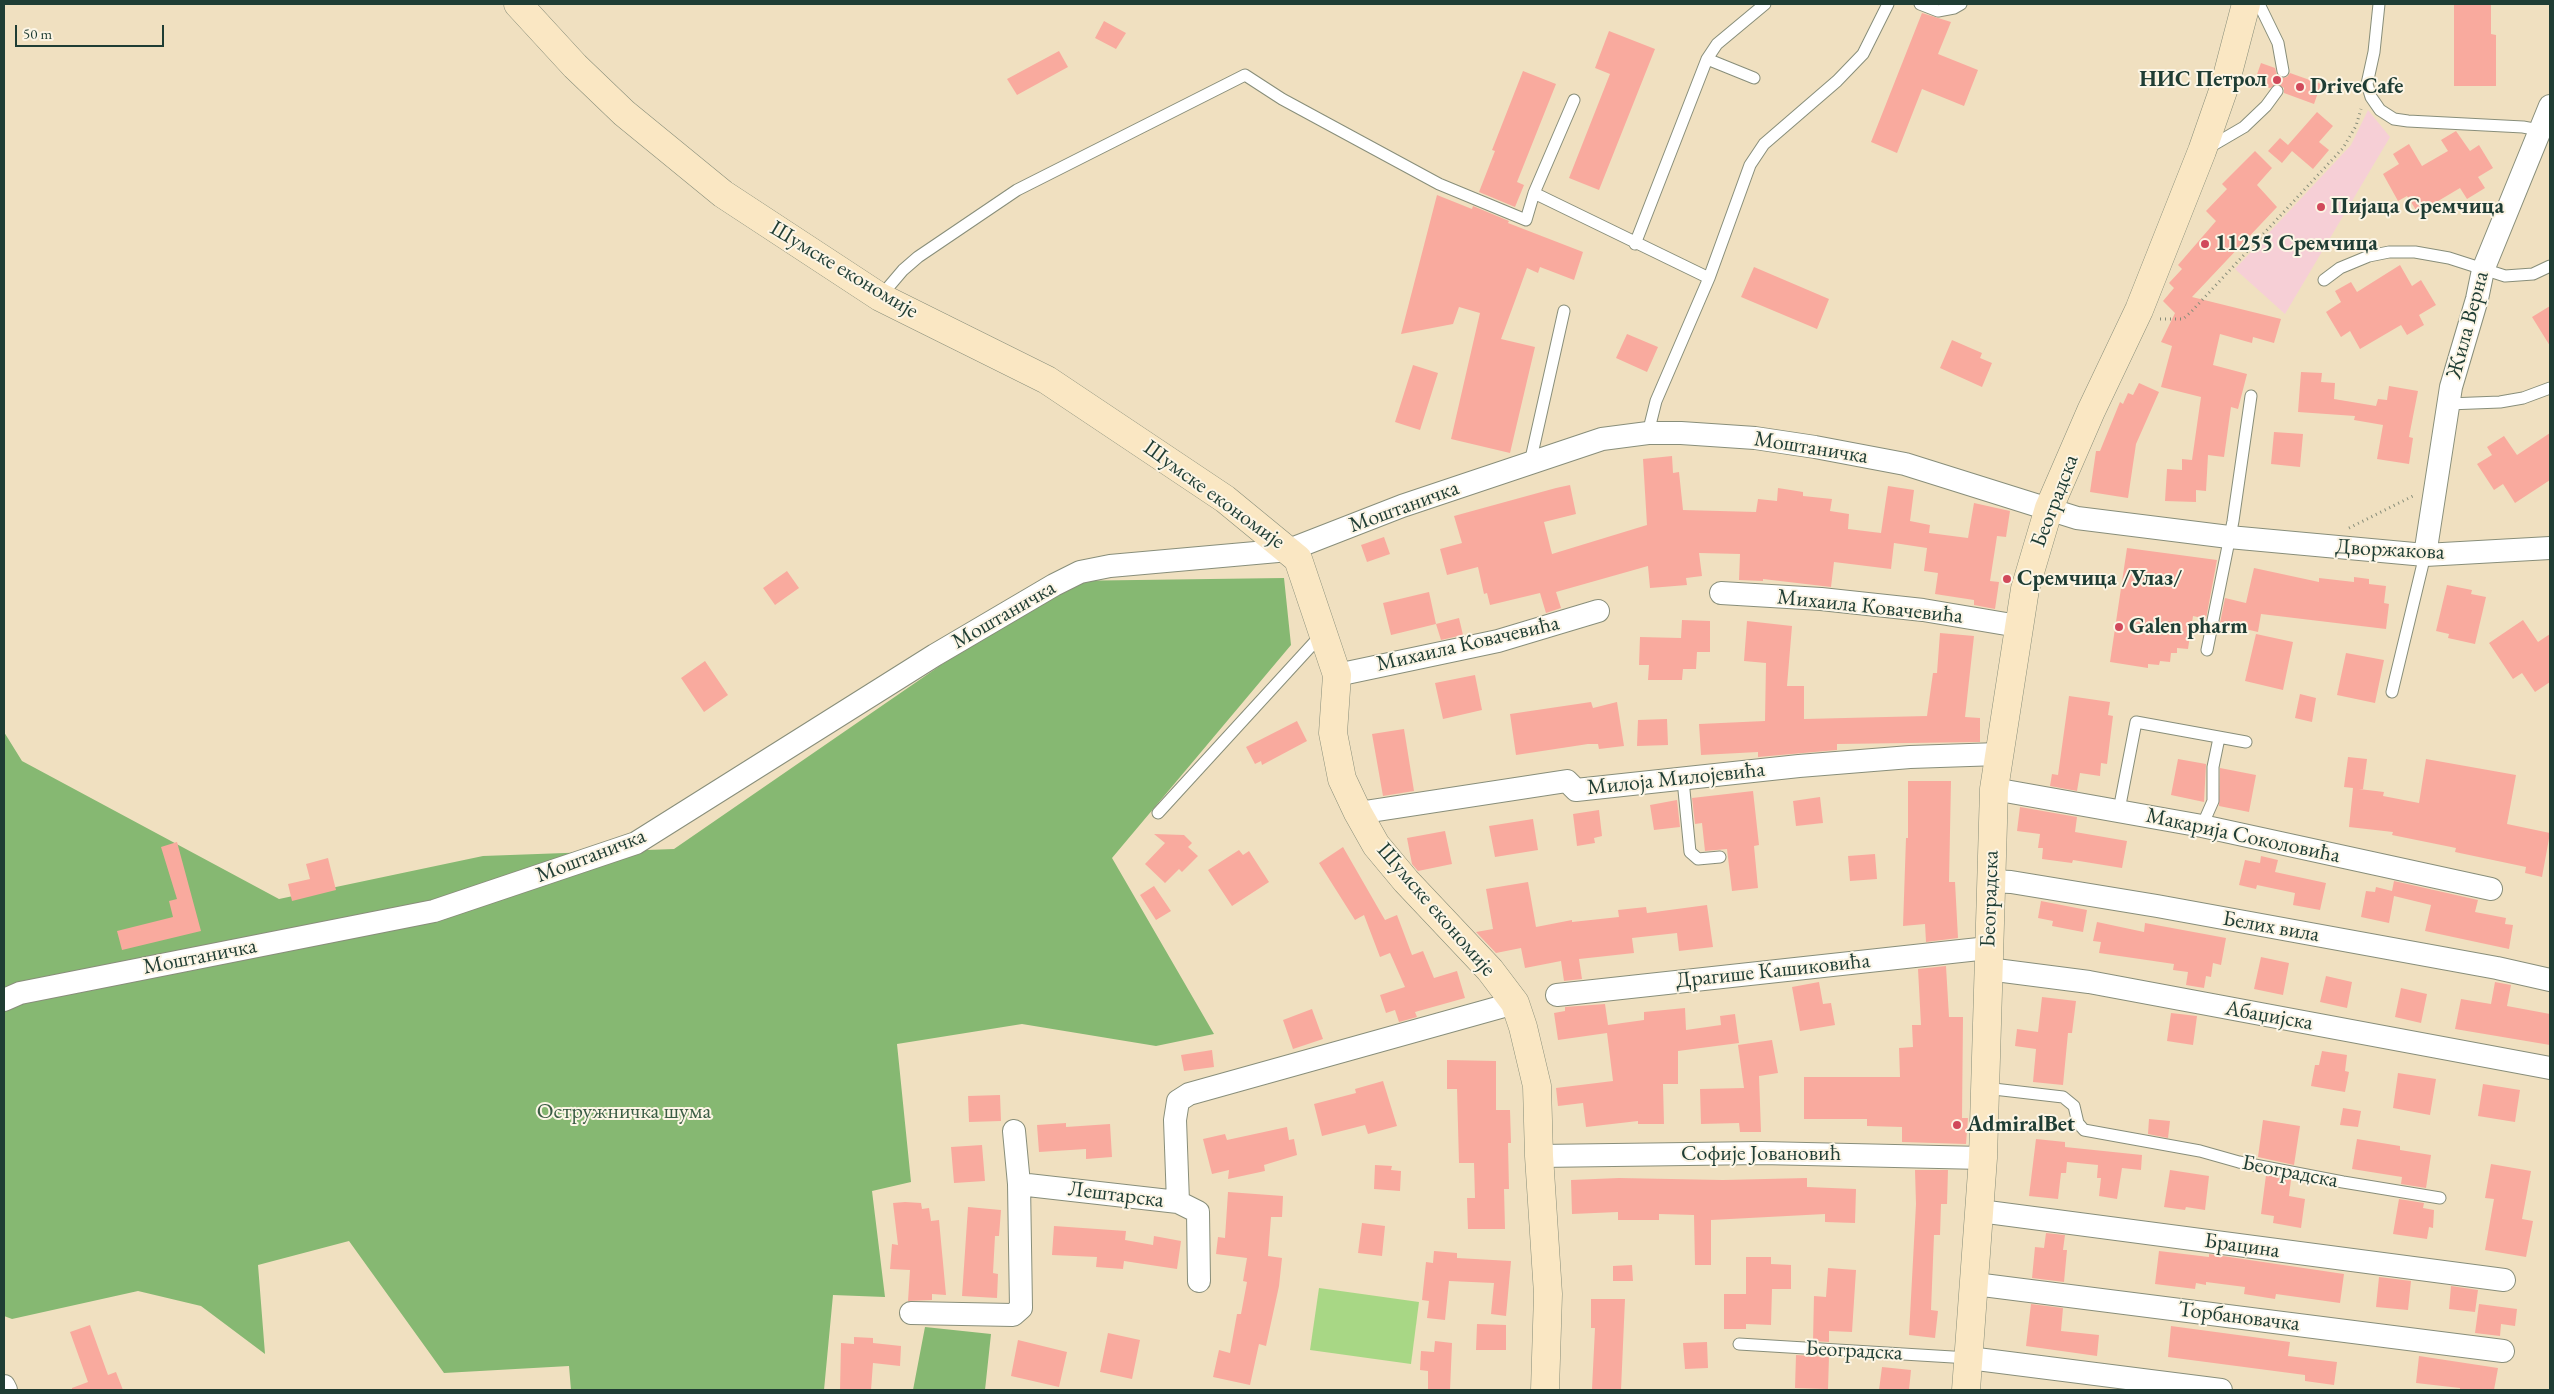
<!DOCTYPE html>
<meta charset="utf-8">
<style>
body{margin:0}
#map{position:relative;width:2554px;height:1394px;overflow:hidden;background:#f0e0c0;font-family:"EB Garamond",serif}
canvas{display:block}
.frame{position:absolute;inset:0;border:5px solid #1f3d34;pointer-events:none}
.scale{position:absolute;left:15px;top:25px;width:149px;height:22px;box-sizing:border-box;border:2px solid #1f3d34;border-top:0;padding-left:6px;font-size:15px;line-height:18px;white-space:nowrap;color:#1f3d34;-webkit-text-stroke:4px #fcf5e5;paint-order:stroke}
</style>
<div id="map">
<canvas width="2554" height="1394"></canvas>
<div class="frame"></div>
<div class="scale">50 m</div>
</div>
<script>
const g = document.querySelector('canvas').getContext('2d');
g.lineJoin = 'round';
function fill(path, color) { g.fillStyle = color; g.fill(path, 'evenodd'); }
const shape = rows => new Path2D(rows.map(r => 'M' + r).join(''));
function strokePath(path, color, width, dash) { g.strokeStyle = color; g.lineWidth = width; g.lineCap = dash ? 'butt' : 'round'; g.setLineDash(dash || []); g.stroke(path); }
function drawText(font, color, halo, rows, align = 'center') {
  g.font = font + ' "EB Garamond",serif'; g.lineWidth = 4; g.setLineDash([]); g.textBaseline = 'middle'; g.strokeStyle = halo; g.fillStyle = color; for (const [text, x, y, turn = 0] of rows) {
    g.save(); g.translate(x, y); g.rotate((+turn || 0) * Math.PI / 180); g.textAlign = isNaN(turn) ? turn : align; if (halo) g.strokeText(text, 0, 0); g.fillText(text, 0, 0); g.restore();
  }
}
fill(shape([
 [2368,110,2390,137,2285,314,2235,269,2351,145]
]), '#f6cfd6');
fill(shape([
 [1319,1288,1419,1302,1411,1364,1310,1350]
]), '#a8d785');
fill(shape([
 [1284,578,1291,645,1112,858,1214,1034,1156,1046,1022,1024,897,1044,911,1182,872,1191,885,1297,833,1295,824,1390,571,1390,569,1366,444,1373,349,1241,258,1265,265,1354,201,1306,138,1291,12,1319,4,1316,4,732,22,761,279,899,483,856,674,849,1063,581],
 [925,1327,991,1334,985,1390,913,1390]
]), '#86b872');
fill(shape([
 [2454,4,2491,4,2491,34,2496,35,2496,86,2454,86],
 [1922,13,1951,22,1938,54,1978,70,1964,106,1922,89,1897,153,1871,142],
 [1104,21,1126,33,1116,49,1095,38],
 [1609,31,1655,49,1599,190,1569,178,1610,74,1595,68],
 [1059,51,1068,67,1017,95,1007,79],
 [2261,63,2275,68,2277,75,2281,78,2287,77,2290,73,2321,84,2314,104,2284,93,2284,88,2278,84,2270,88,2254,83],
 [1523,71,1556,84,1517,182,1524,185,1515,207,1479,192,1495,151,1492,150],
 [2317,112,2333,126,2319,142,2329,150,2313,169,2292,151,2282,163,2268,151,2280,138,2288,145],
 [2456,131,2470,151,2479,145,2493,168,2478,177,2485,188,2467,199,2460,188,2418,213,2407,196,2398,201,2383,174,2399,164,2393,154,2409,144,2422,166,2448,151,2441,140],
 [2255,151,2272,168,2257,185,2277,207,2192,297,2281,319,2274,343,2253,337,2252,343,2220,334,2213,365,2247,374,2238,409,2231,407,2224,457,2208,455,2206,491,2196,490,2196,502,2165,501,2167,469,2182,470,2182,459,2192,460,2201,397,2161,387,2172,346,2161,342,2175,313,2163,301,2174,288,2169,283,2182,269,2178,265,2216,221,2206,211,2227,189,2222,184],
 [1437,195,1472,209,1473,206,1509,221,1508,223,1583,252,1574,280,1540,267,1538,273,1527,268,1501,339,1535,347,1510,453,1451,439,1480,313,1459,307,1453,324,1401,334],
 [2400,265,2412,286,2421,280,2436,305,2419,315,2424,325,2407,335,2401,325,2360,349,2350,331,2341,337,2326,312,2341,302,2335,291,2351,282,2357,292],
 [1754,267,1829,299,1817,329,1741,297],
 [2550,306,2550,346,2532,317],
 [1627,334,1658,347,1647,372,1616,358],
 [1952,340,1982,353,1980,358,1992,363,1982,387,1940,368],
 [1413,365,1438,373,1420,430,1395,422],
 [2301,372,2322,373,2321,382,2335,383,2334,399,2376,406,2378,399,2387,400,2389,386,2418,391,2409,437,2413,438,2409,464,2377,459,2383,425,2354,420,2355,416,2298,412],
 [2139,383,2159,392,2136,444,2128,498,2090,492,2096,451,2100,451,2120,402,2123,404,2128,393,2133,395],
 [2274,432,2303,434,2300,467,2271,464],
 [2550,433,2550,480,2515,503,2503,484,2494,490,2477,464,2492,455,2487,447,2504,436,2517,455],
 [1672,456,1673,473,1679,472,1683,510,1756,512,1758,499,1777,501,1778,488,1803,492,1803,496,1832,499,1830,511,1849,514,1848,529,1881,533,1888,486,1914,490,1910,521,1930,525,1929,533,1968,538,1974,503,2010,511,2006,537,1997,536,1990,581,1999,582,1995,609,1974,605,1974,600,1935,594,1938,573,1924,571,1927,548,1894,543,1891,569,1834,562,1831,587,1763,579,1763,581,1739,580,1740,554,1699,553,1702,576,1686,578,1687,585,1650,588,1648,566,1556,592,1561,608,1546,613,1540,593,1490,605,1487,593,1484,594,1478,567,1447,575,1440,549,1462,543,1454,516,1556,488,1570,485,1576,514,1544,522,1552,554,1647,525,1643,459],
 [1384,537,1390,554,1367,562,1361,545],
 [2127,548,2217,560,2206,619,2193,616,2188,649,2177,648,2177,653,2171,653,2170,662,2160,661,2159,665,2148,664,2148,668,2110,662],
 [2254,568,2319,582,2319,578,2354,582,2354,577,2369,579,2369,584,2386,586,2384,603,2389,604,2386,629,2261,614,2258,632,2220,623,2225,598,2246,603],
 [787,571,799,588,775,605,763,588],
 [2447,585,2472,590,2471,594,2486,597,2475,644,2448,638,2449,634,2436,631],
 [1429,592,1436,624,1391,635,1383,603],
 [1459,618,1463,635,1441,640,1436,624],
 [1682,620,1710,621,1710,652,1697,652,1696,669,1683,669,1682,680,1648,680,1649,665,1639,665,1640,637,1681,638],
 [2523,620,2538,642,2550,634,2550,682,2535,692,2522,673,2513,679,2489,643],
 [1747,621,1792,626,1787,686,1804,686,1804,719,1927,716,1933,673,1937,673,1940,633,1974,636,1965,717,1980,718,1980,742,1837,744,1837,750,1758,757,1758,752,1701,755,1699,724,1765,721,1766,663,1744,661],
 [2256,634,2293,642,2283,690,2245,681],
 [2346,653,2384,660,2375,703,2337,695],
 [705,661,728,695,704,712,681,678],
 [1475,675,1482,710,1443,719,1435,683],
 [2300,694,2316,698,2312,722,2295,718],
 [2069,696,2110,702,2108,715,2113,716,2107,764,2101,763,2100,776,2080,773,2077,791,2050,786,2052,774,2058,775],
 [1591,702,1593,708,1617,702,1624,746,1599,749,1598,744,1588,744,1516,755,1510,714],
 [1667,719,1668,745,1637,746,1638,720],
 [1297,721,1307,741,1262,765,1261,761,1255,764,1246,747],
 [1404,729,1414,791,1383,796,1372,734],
 [2348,757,2367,759,2363,789,2359,789,2384,792,2383,796,2419,803,2426,759,2516,775,2507,824,2550,833,2542,877,2525,873,2526,867,2455,852,2456,848,2392,835,2393,832,2349,827,2353,788,2344,787],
 [2178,759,2206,764,2204,802,2171,795],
 [2220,768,2256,775,2249,812,2219,806],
 [1908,781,1951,781,1949,882,1955,882,1958,938,1926,942,1925,924,1903,926,1906,838,1908,838],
 [1753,791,1759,845,1754,846,1758,888,1732,891,1727,849,1705,851,1702,823,1695,824,1692,798],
 [1820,797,1823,823,1796,826,1793,801],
 [1677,800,1680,827,1654,830,1650,805],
 [2020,807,2077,817,2075,832,2127,841,2122,868,2073,860,2072,863,2042,859,2043,848,2038,848,2040,834,2017,831],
 [1599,810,1602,836,1594,838,1595,843,1577,846,1573,814],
 [1533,819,1538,850,1495,857,1489,826],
 [1445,831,1452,864,1418,871,1412,864,1407,838],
 [1154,834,1184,835,1192,843,1188,847,1198,856,1182,872,1179,869,1165,883,1145,864,1165,843],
 [177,842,201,931,122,950,117,931,173,917,169,901,177,899,161,847],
 [1343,847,1385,920,1397,915,1412,955,1423,951,1434,978,1457,971,1465,998,1415,1012,1417,1017,1399,1022,1395,1010,1386,1013,1380,995,1405,987,1390,953,1380,957,1364,915,1355,920,1319,863],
 [1239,850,1243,855,1249,851,1269,882,1232,906,1208,870],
 [1875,854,1877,879,1850,881,1848,856],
 [2261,856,2278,860,2275,872,2326,883,2320,910,2293,905,2295,893,2257,885,2256,889,2239,885,2245,860,2260,863],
 [328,858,336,890,292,901,288,884,310,879,306,864],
 [2394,881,2478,900,2475,912,2506,918,2505,924,2513,925,2509,949,2425,931,2431,905,2394,896,2389,923,2361,917,2366,891,2375,892,2376,887,2392,891],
 [1528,882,1536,927,1572,920,1572,922,1619,917,1618,910,1646,907,1647,913,1707,905,1713,947,1679,951,1677,933,1632,938,1634,953,1579,959,1582,979,1564,981,1561,961,1525,968,1521,948,1496,953,1476,932,1493,929,1486,889],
 [1154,886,1171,911,1156,920,1140,895],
 [2041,901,2087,910,2083,932,2052,926,2053,921,2038,918],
 [2097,922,2144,932,2145,923,2226,938,2221,965,2213,963,2211,977,2206,976,2204,988,2186,985,2188,972,2173,970,2174,964,2099,953,2101,942,2093,941],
 [2261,957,2289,963,2283,995,2254,989],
 [1946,966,1949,1017,1963,1017,1962,1118,1968,1118,1966,1144,1902,1142,1902,1127,1867,1126,1867,1119,1804,1119,1804,1077,1900,1077,1899,1048,1913,1047,1912,1025,1921,1025,1918,969],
 [2326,976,2352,982,2347,1008,2320,1002],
 [1819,982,1823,1004,1831,1003,1835,1025,1800,1031,1792,987],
 [2495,982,2511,985,2507,1006,2550,1014,2550,1045,2455,1029,2461,999,2491,1004],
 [2401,988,2427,994,2421,1023,2395,1017],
 [2042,997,2076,1001,2072,1033,2068,1033,2063,1085,2033,1082,2036,1049,2015,1046,2017,1029,2038,1032],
 [1605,1004,1608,1025,1644,1020,1644,1012,1685,1008,1686,1030,1721,1025,1720,1016,1735,1014,1739,1043,1678,1051,1678,1084,1663,1084,1664,1124,1638,1124,1638,1121,1586,1127,1583,1103,1558,1106,1556,1088,1613,1081,1607,1033,1558,1040,1554,1013,1565,1011,1565,1007],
 [1312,1009,1323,1039,1293,1049,1283,1020],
 [2171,1013,2197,1016,2193,1045,2167,1041],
 [1772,1040,1778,1073,1759,1076,1761,1132,1740,1132,1739,1123,1701,1124,1700,1089,1744,1088,1738,1045],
 [1212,1050,1214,1067,1184,1071,1181,1055],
 [2322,1051,2347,1055,2345,1071,2349,1072,2345,1092,2311,1086,2315,1065,2319,1065],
 [1447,1060,1496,1061,1496,1110,1510,1110,1511,1143,1508,1143,1509,1189,1504,1189,1505,1229,1468,1229,1467,1198,1475,1198,1474,1163,1459,1163,1457,1089,1447,1089],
 [2398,1073,2436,1079,2430,1115,2393,1108],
 [1383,1081,1397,1126,1368,1134,1365,1125,1322,1136,1314,1104,1356,1093,1355,1089],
 [2483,1084,2520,1090,2515,1122,2478,1116],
 [1000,1095,1001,1121,969,1122,968,1096],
 [2343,1108,2361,1111,2358,1127,2340,1125],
 [2149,1119,2170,1121,2168,1138,2148,1134],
 [2263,1120,2300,1126,2294,1165,2258,1157],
 [1066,1123,1066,1127,1110,1124,1112,1157,1086,1159,1086,1149,1039,1152,1037,1125],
 [1287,1127,1289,1140,1294,1139,1297,1155,1264,1165,1265,1171,1228,1179,1229,1170,1212,1174,1203,1139,1225,1134,1227,1140],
 [2036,1139,2065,1142,2065,1147,2142,1155,2141,1170,2122,1168,2117,1199,2099,1196,2101,1178,2097,1178,2098,1165,2067,1162,2066,1173,2061,1173,2058,1199,2029,1196],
 [2357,1139,2400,1146,2400,1150,2431,1155,2426,1188,2401,1184,2402,1177,2352,1169],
 [982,1145,985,1181,954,1183,951,1147],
 [2491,1164,2531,1171,2522,1219,2533,1221,2526,1257,2485,1250,2494,1199,2485,1198],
 [1375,1165,1392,1166,1391,1170,1401,1171,1400,1191,1374,1189],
 [1915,1170,1948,1170,1947,1204,1941,1204,1940,1235,1934,1235,1931,1310,1938,1311,1935,1338,1909,1335,1916,1204],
 [2170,1170,2209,1176,2205,1210,2186,1207,2185,1210,2164,1207],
 [2266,1175,2291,1180,2289,1196,2305,1199,2301,1228,2273,1223,2274,1216,2261,1214],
 [1619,1178,1723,1180,1807,1178,1807,1187,1856,1189,1855,1223,1825,1222,1825,1214,1711,1220,1711,1265,1695,1265,1694,1215,1659,1214,1659,1220,1618,1220,1618,1212,1572,1214,1571,1180],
 [1228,1192,1283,1196,1282,1217,1271,1217,1268,1256,1282,1258,1279,1286,1266,1346,1259,1344,1250,1385,1213,1377,1219,1350,1230,1353,1237,1314,1241,1314,1247,1282,1243,1281,1247,1258,1216,1254,1218,1237,1225,1238],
 [2399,1199,2424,1203,2423,1208,2434,1210,2433,1228,2429,1227,2427,1239,2393,1234],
 [905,1202,921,1203,922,1209,929,1208,931,1221,939,1220,946,1295,932,1294,932,1300,908,1301,910,1270,890,1269,892,1244,898,1245,893,1203],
 [968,1207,1001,1210,999,1236,995,1236,993,1273,998,1274,997,1298,962,1296],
 [1362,1223,1385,1226,1382,1256,1358,1253],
 [1054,1226,1126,1231,1125,1240,1153,1245,1154,1236,1181,1241,1177,1269,1124,1261,1123,1269,1096,1267,1097,1257,1052,1255],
 [2046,1233,2065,1235,2063,1250,2067,1250,2064,1282,2032,1278,2035,1247,2044,1248],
 [1434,1251,1457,1253,1457,1258,1511,1261,1506,1316,1491,1314,1494,1283,1449,1281,1445,1320,1427,1318,1429,1301,1422,1300,1426,1262,1433,1263],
 [2159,1251,2209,1257,2209,1254,2344,1274,2340,1303,2276,1294,2275,1299,2244,1294,2245,1287,2206,1282,2206,1285,2196,1283,2195,1289,2155,1284],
 [1746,1257,1771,1257,1771,1264,1791,1265,1791,1289,1772,1289,1771,1325,1746,1324,1746,1329,1724,1329,1724,1294,1746,1294],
 [1632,1265,1633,1281,1613,1281,1613,1266],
 [1828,1268,1856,1270,1852,1332,1829,1331,1829,1342,1813,1341,1814,1296,1826,1297],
 [2379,1277,2411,1281,2408,1310,2376,1307],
 [2451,1286,2478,1290,2475,1312,2449,1309],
 [1591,1299,1625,1299,1621,1390,1592,1389,1595,1328,1591,1328],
 [2031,1304,2063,1308,2061,1331,2099,1335,2097,1356,2026,1346],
 [2479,1304,2517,1309,2515,1326,2501,1324,2500,1336,2475,1333],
 [1477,1324,1506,1325,1506,1350,1476,1350],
 [90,1325,108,1375,116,1372,123,1390,72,1390,72,1388,88,1382,70,1332],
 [2171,1326,2290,1342,2288,1356,2337,1362,2334,1385,2305,1381,2305,1375,2168,1357],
 [1108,1333,1140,1340,1132,1379,1100,1372],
 [854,1337,873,1338,873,1343,901,1346,900,1366,873,1363,871,1390,840,1390,841,1343,854,1344],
 [1018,1340,1067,1352,1059,1387,1011,1376],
 [1435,1341,1452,1343,1450,1390,1428,1390,1428,1371,1420,1370,1421,1351,1434,1352],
 [1707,1342,1708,1368,1685,1369,1683,1343],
 [1796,1355,1829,1357,1828,1389,1795,1388],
 [2419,1356,2498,1368,2494,1390,2460,1390,2460,1388,2416,1383],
 [1882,1367,1911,1370,1909,1390,1879,1390]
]), '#f9aa9e');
const lane = shape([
 [1920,4,1938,11,1954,8,1961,4],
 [2259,4,2278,43,2283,71],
 [2379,4,2374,52,2367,84,2371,97,2380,110,2394,119,2408,121,2523,127,2539,130],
 [1707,59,1754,78],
 [1574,100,1534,193,1709,278],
 [2208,148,2244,127,2266,106,2277,91],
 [1635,244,1707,59,1717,44,1765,4],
 [2324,280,2340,268,2369,256,2389,252,2415,252,2449,258,2505,276,2533,274,2550,266],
 [880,297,903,270,918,257,1017,190,1245,75,1282,99,1439,184,1526,220,1534,193],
 [2448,404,2500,402,2523,398,2550,388],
 [1648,433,1656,401,1709,278,1750,165,1764,144,1837,81,1863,54,1888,4],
 [1530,463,1564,311],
 [2207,650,2233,521,2251,396],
 [2392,692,2425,555],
 [1683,780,1690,852,1698,859,1720,857],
 [2119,810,2136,722,2246,742],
 [1158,813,1322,634],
 [2202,826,2213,801,2213,767,2219,738],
 [1985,1088,2063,1097,2074,1106,2078,1123,2084,1130,2200,1151,2239,1162,2343,1182,2440,1198],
 [1739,1344,1969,1358]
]);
const street = shape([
 [2425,555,2451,387,2477,299,2483,270,2550,106],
 [1721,593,1821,599,1923,610,2018,626],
 [1337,675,1498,641,1598,611],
 [1994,789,2202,826,2491,889],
 [1358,813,1567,781,1576,790,1799,766,1910,757,1999,754],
 [1990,881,2011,882,2157,906,2497,968,2550,980],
 [1988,969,2089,982,2550,1068],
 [1557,995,1988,948],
 [4,1000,20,993,434,911,636,843,935,655,1054,585,1080,572,1110,566,1289,550,1402,506,1602,439,1648,433,1681,433,1755,438,1815,447,1905,464,2077,518,2229,537,2425,555,2550,548],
 [1014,1131,1019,1184],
 [1539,1156,1762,1153,1983,1158],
 [1178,1202,1198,1212,1199,1281],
 [1980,1211,2504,1280],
 [1975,1284,2503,1351],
 [911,1313,1013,1315,1021,1308,1019,1184,1178,1202,1175,1120,1178,1101,1189,1094,1515,1003],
 [1969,1358,2221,1390],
 [4,1386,6,1390]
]);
const secondary = shape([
 [518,4,575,66,624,113,723,194,880,297,1047,380,1225,499,1298,559,1337,675,1333,733,1342,779,1358,813,1376,845,1406,881,1490,970,1515,1003,1523,1027,1537,1086,1539,1156,1548,1294,1545,1390],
 [1966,1390,1983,1158,1994,789,2025,589,2049,508,2091,411,2139,310,2202,151,2224,88,2246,4]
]);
strokePath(lane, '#888e7a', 13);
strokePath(street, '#888e7a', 24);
strokePath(secondary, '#888e7a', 29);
strokePath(shape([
 [2160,319,2183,319,2191,312,2343,148,2356,126,2361,109],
 [2349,528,2413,496]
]), '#888e7a', 3, [1, 4]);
strokePath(lane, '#fff', 11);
strokePath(street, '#fff', 22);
strokePath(secondary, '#fae7c3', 28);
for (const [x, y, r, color] of [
 [2277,80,5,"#d1495b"],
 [2300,87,5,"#d1495b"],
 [2321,207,5,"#d1495b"],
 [2205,244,5,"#d1495b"],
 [2007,579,5,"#d1495b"],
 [2119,627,5,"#d1495b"],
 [1957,1125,5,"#d1495b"]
]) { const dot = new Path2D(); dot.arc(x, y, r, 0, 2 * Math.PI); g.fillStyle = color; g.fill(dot); strokePath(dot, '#fcf5e5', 2); }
drawText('bold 22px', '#1f3d34', '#fcf5e5', [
 ["НИС Петрол",2267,80,"right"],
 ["DriveCafe",2310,87],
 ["Пијаца Сремчица",2331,207],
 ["11255 Сремчица",2215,244],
 ["Сремчица /Улаз/",2017,579],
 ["Galen pharm",2129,627],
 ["AdmiralBet",1967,1125]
], 'left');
drawText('22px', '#1f3d34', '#fcf5e5', [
 ["Шумске економије",844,270,31],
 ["Жила Верна",2468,325,-75],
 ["Моштаничка",1811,448,9],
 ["Шумске економије",1214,495,36],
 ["Београдска",2055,501,-69],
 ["Моштаничка",1404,507,-20],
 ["Дворжакова",2390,550,3],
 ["Михаила Ковачевића",1870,607,6],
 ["Моштаничка",1004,615,-30],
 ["Михаила Ковачевића",1468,644,-13],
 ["Милоја Милојевића",1676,779,-6],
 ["Макарија Соколовића",2243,836,12],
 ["Моштаничка",591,856,-21],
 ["Београдска",1990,899,-88],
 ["Шумске економије",1436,910,49],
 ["Белих вила",2271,927,10],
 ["Моштаничка",200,957,-11],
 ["Драгише Кашиковића",1773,971,-6],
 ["Абаџијска",2269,1016,10],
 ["Софије Јовановић",1761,1154],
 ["Београдска",2290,1172,11],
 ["Лештарска",1116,1195,7],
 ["Брацина",2242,1246,8],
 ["Торбановачка",2239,1317,7],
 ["Београдска",1854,1351,3]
]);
drawText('22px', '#3a5c44', '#fcf5e5', [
 ["Остружничка шума",624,1112]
]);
</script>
